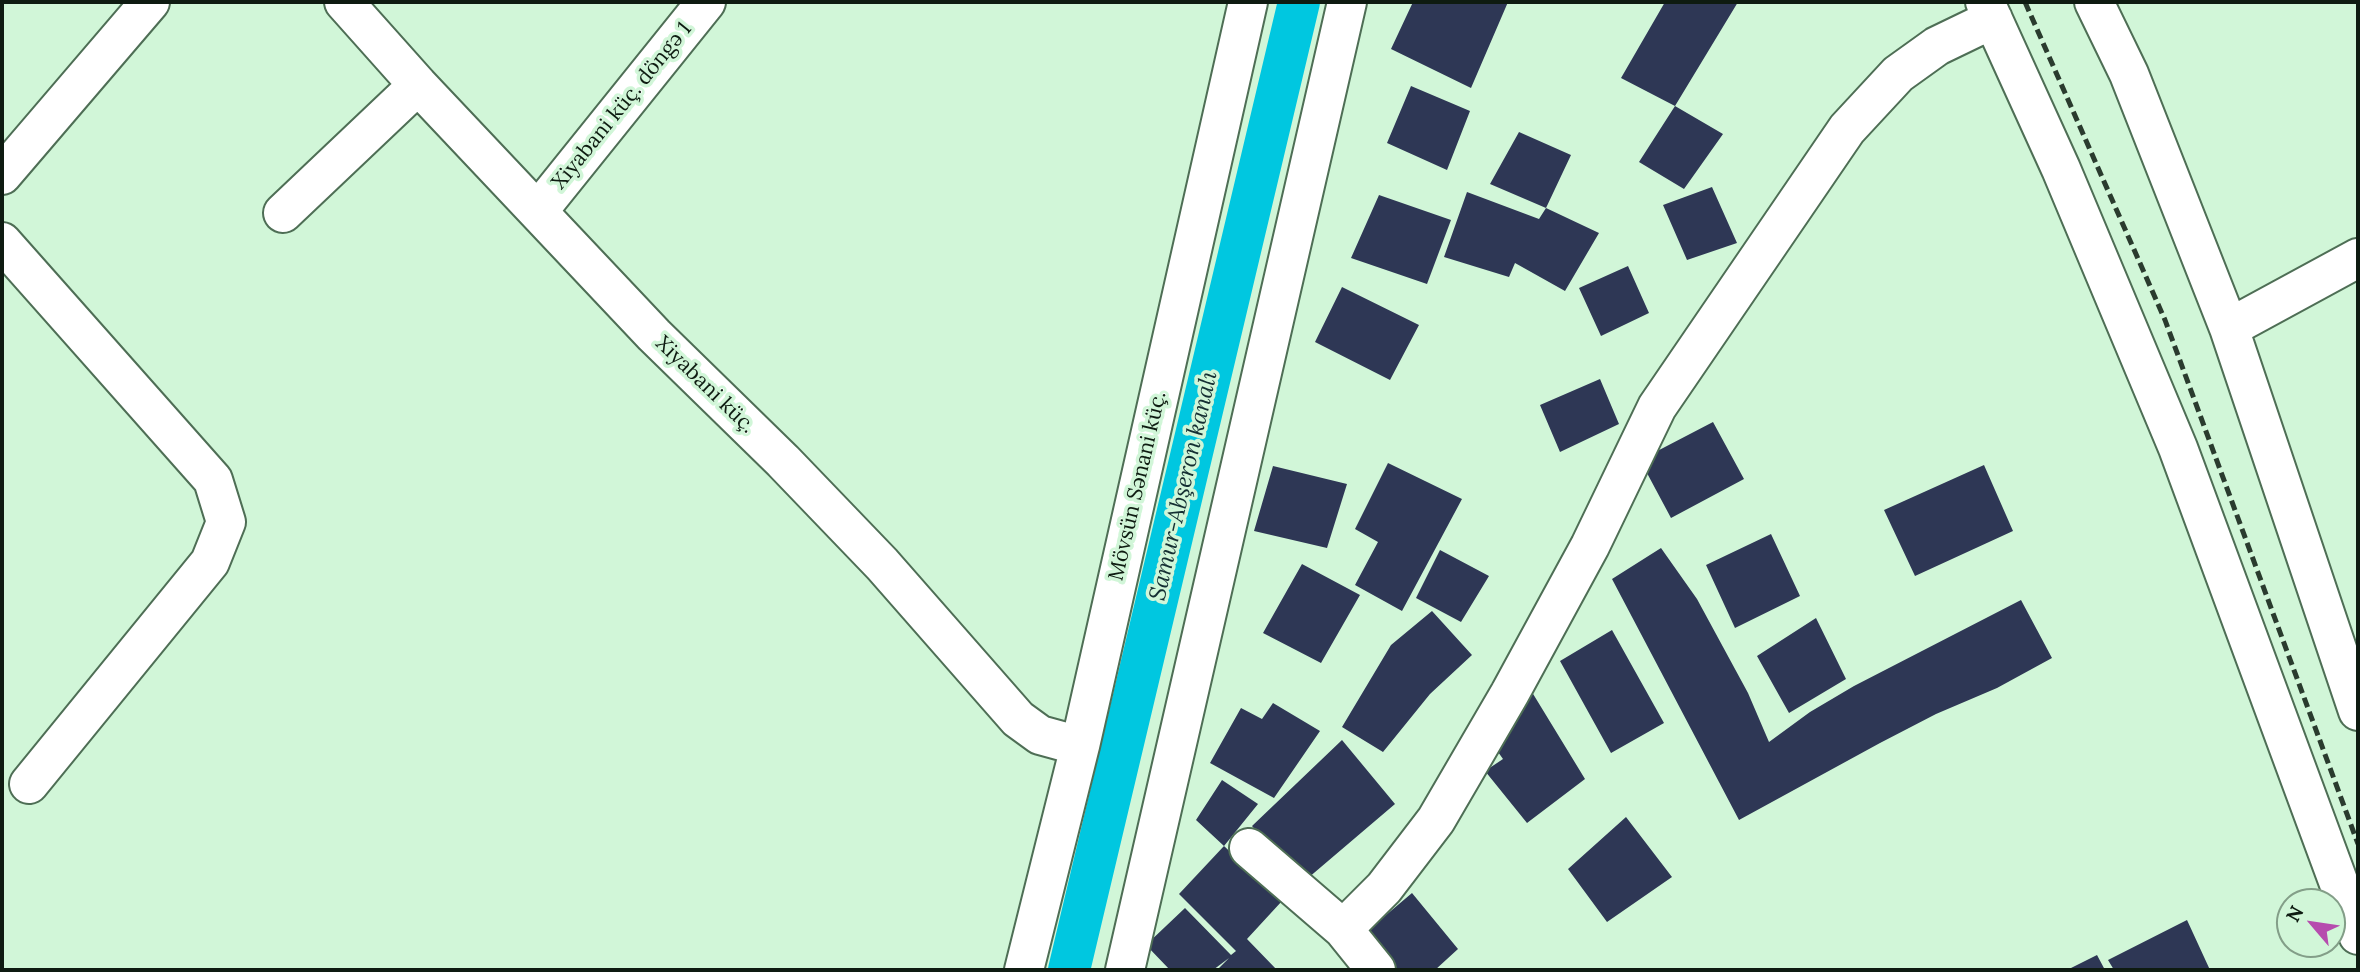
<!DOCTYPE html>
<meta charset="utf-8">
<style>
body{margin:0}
#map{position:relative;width:2360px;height:972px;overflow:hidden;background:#d1f6d8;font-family:Lora,serif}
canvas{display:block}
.frame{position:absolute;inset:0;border:4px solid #0e1b11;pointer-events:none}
.north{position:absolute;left:2276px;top:888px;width:70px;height:70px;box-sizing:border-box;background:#d1f6d8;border:2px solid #839e88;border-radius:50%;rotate:299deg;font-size:19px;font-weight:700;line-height:28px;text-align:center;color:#0e1b11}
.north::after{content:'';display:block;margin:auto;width:24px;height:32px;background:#b64cae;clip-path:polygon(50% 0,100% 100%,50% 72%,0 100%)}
</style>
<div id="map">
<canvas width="2360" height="972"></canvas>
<div class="frame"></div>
<div class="north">N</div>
</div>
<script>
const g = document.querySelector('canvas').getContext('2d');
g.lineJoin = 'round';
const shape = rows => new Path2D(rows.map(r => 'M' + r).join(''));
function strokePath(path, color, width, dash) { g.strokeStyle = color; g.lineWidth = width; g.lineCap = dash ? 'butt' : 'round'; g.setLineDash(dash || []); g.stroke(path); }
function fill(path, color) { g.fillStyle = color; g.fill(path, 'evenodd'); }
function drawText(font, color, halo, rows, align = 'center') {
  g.font = font + ' Lora,serif'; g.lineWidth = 7; g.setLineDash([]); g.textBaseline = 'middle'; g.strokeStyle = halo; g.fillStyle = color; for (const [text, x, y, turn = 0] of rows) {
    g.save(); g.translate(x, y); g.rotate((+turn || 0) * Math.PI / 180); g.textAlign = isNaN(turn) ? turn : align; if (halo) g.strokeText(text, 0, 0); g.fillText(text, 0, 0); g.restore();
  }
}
strokePath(shape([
 [1069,970,1299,2]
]), '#00c7e0', 42);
fill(shape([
 [1413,2,1508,2,1471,88,1391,49],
 [1665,2,1738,2,1675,106,1723,134,1684,189,1639,162,1675,106,1621,78],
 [1411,86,1470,111,1447,170,1387,143],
 [1519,132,1571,155,1546,208,1490,184],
 [1712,187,1737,243,1687,260,1663,205],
 [1467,192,1539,219,1546,208,1599,233,1565,291,1515,263,1509,277,1444,257],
 [1379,195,1451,220,1427,284,1351,258],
 [1628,266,1649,313,1601,336,1579,288],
 [1342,287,1419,325,1390,380,1315,342],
 [1600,379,1619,424,1560,452,1540,405],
 [1713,422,1744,479,1671,518,1640,460],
 [1388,463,1462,499,1402,611,1355,585,1378,542,1355,529],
 [1984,465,2013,531,1915,576,1884,510],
 [1273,466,1347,484,1327,548,1254,531],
 [1771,534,1800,596,1735,628,1706,565],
 [1661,548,1697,599,1748,693,1769,742,1810,712,1854,686,2021,600,2052,658,1997,688,1936,714,1880,743,1739,820,1612,579],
 [1440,550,1489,576,1461,622,1416,598],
 [1302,564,1360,595,1321,663,1263,633],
 [1432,611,1472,655,1430,694,1383,752,1342,727,1391,645],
 [1816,618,1846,679,1789,713,1757,656],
 [1612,630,1664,723,1611,753,1560,661],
 [1527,684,1585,779,1527,823,1485,771,1503,759,1486,735],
 [1273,703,1320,731,1274,798,1210,763,1241,708,1262,719],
 [1342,740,1395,804,1301,884,1252,826],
 [1222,780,1258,804,1224,846,1196,820],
 [1626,817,1672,877,1607,922,1568,869],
 [1224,846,1282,901,1247,939,1277,970,1217,970,1229,958,1213,970,1170,970,1146,945,1185,908,1231,955,1236,951,1179,894],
 [1412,893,1458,949,1435,970,1376,970,1353,943],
 [2187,920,2210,970,2114,970,2108,960],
 [2097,955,2105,970,2067,970]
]), '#2e3755');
const minor = shape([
 [344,2,418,85,654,335,783,461,882,564,1018,719,1040,735,1080,746],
 [1985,2,2061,169,2178,448,2358,935],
 [2094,2,2129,74,2229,328,2358,711],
 [2,175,150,2],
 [538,211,706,2],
 [283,213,418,85],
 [2,242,213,480,226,522,210,562,29,784],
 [2229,328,2358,258],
 [1249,848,1343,929,1376,970],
 [1343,929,1384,888,1436,820,1510,693,1590,546,1657,407,1847,129,1898,74,1937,46,1993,19],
 [1024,970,1080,746,1248,2],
 [1125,970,1347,2]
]);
strokePath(minor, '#4e6e55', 42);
strokePath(minor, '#fff', 38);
strokePath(shape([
 [2025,2,2165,320,2358,844]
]), '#2a3b2e', 5, [10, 5]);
drawText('21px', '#0e1b11', '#d1f6d8', [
 ["Xiyabani küç. döngə 1",622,106,-51],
 ["Xiyabani küç.",705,385,44],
 ["Mövsün Sənani küç.",1138,486,-77]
]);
drawText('italic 23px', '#142e32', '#d1f6d8', [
 ["Samur-Abşeron kanalı",1184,486,-77]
]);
</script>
